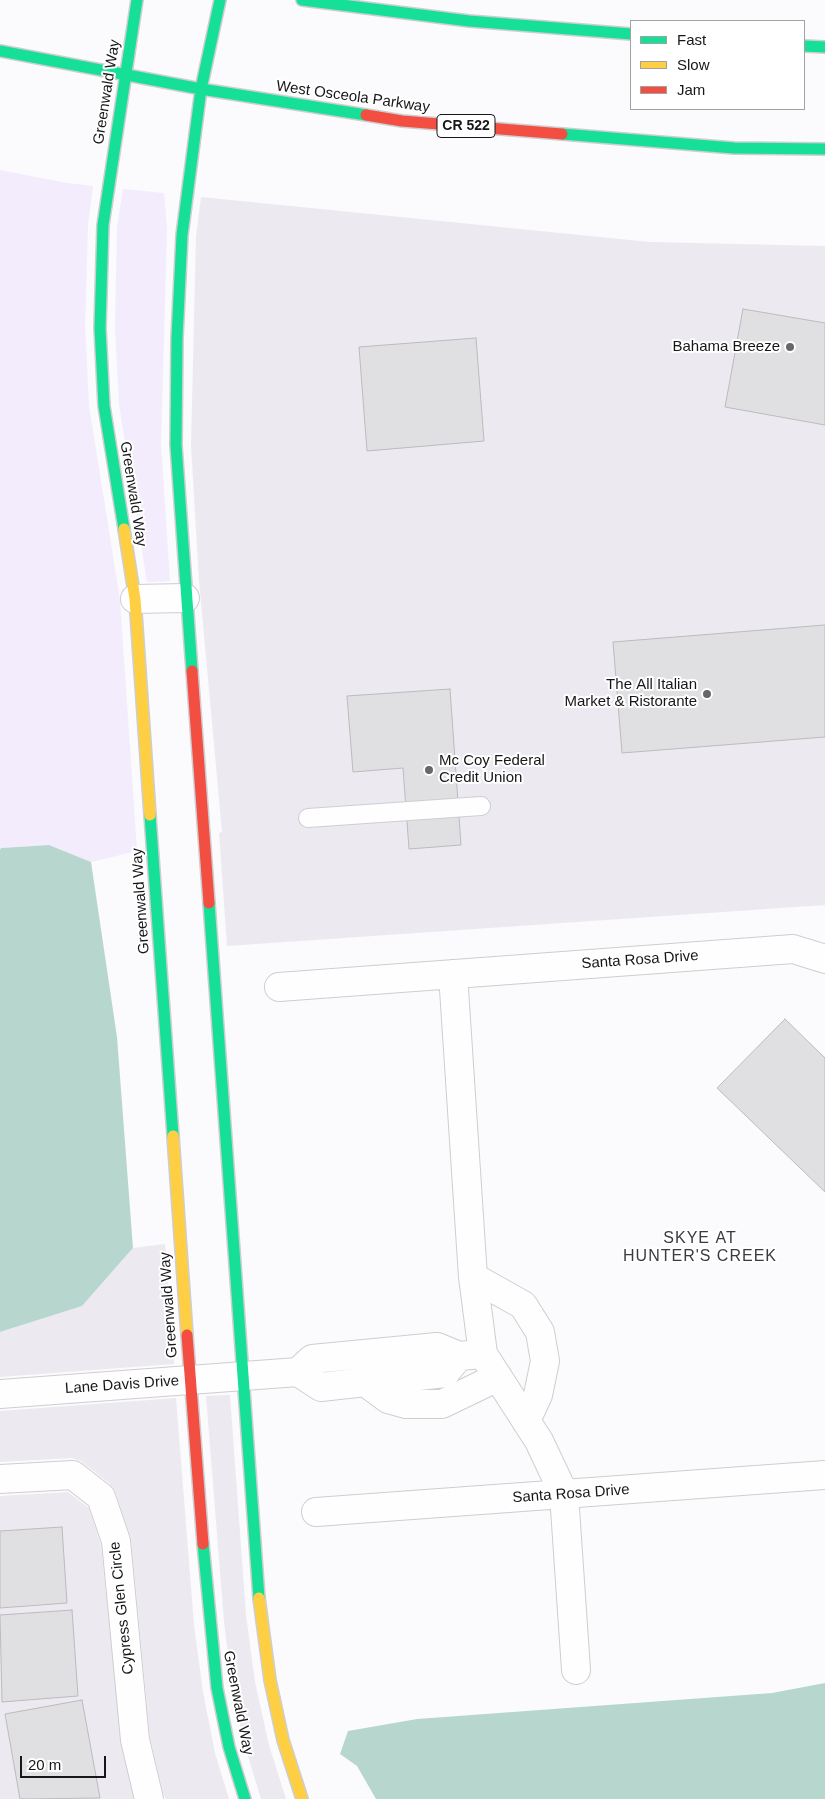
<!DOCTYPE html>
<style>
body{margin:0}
#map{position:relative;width:825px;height:1799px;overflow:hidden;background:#fbfafd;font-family:Arial,sans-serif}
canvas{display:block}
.legend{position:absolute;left:630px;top:20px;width:175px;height:90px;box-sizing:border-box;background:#fff;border:1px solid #a2a2a3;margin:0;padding:6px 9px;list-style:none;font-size:15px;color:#171618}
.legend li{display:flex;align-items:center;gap:10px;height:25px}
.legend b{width:25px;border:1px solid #a2a2a3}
.scale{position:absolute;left:20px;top:1756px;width:86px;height:22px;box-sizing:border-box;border:2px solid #171618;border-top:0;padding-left:6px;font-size:15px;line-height:18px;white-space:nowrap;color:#171618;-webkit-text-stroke:4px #fff;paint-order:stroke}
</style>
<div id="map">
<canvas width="825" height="1799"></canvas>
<ul class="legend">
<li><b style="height:6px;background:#16e098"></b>Fast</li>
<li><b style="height:6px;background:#ffcf43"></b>Slow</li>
<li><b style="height:6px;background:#f24e42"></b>Jam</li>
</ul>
<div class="scale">20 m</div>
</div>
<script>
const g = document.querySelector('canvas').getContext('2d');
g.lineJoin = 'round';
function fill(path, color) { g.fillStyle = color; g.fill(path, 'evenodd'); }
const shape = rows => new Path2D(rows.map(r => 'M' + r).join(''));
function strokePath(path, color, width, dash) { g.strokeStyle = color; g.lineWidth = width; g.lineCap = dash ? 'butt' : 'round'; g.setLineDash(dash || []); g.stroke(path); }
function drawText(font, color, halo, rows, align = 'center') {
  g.font = font + ' Arial,sans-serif'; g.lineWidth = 4; g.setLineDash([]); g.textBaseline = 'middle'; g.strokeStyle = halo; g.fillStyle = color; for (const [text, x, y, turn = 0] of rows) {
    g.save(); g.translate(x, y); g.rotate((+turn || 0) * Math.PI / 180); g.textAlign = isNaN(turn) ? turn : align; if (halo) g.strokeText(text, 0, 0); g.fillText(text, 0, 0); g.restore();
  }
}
fill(shape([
 [201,197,650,242,825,246,825,905,227,946,219,833,222,832,199,581,191,445,196,237],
 [165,1244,174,1364,0,1377,0,1332,82,1306,133,1248],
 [230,1395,246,1615,255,1682,269,1745,286,1799,261,1799,244,1743,232,1685,224,1622,206,1396],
 [176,1398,194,1625,203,1692,215,1753,229,1799,166,1799,163,1793,150,1737,131,1539,115,1491,109,1483,81,1461,72,1458,0,1462,0,1411],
 [68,1492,89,1508,101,1545,121,1741,134,1799,0,1799,0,1496]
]), '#ede9f1');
fill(shape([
 [0,170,67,183,93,186,88,225,85,327,89,406,120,600,137,851,91,862,49,845,1,848,0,850],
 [123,189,164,193,167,228,161,445,170,581,147,582,119,404,115,328,117,227]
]), '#f3ecfc');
fill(shape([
 [49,845,91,862,117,1037,133,1248,82,1306,0,1332,0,850,1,848],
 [825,1683,825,1799,376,1799,357,1766,340,1754,348,1731,417,1719,772,1693]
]), '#b7d7ce');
const building = shape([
 [743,309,825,323,825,425,725,407,743,309],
 [476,338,484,441,367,451,359,347,476,338],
 [825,625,825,737,622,753,613,642,825,625],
 [450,689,461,845,409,849,403,768,353,772,347,696,450,689],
 [785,1019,825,1058,825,1192,717,1088,785,1019],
 [62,1527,67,1603,0,1608,0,1531,62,1527],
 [72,1610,78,1696,2,1702,0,1615,72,1610],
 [82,1700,100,1798,20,1799,5,1714,82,1700]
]);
fill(building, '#e0dfe2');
strokePath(building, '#bcbbbd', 1);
const lane = shape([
 [308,818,481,806]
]);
const street = shape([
 [135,599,185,598],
 [453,974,473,1277,483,1354,539,1441,564,1494,576,1670],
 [279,987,793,949,825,959],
 [473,1277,523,1305,540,1332,545,1361,538,1395,526,1421],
 [298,1372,321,1387,445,1373,459,1356],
 [365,1382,388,1399,406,1404,442,1404,498,1377],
 [0,1394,298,1372,312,1359,437,1347,459,1356,483,1354],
 [0,1479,73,1475,101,1497,116,1541,135,1740,149,1799],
 [316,1512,825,1475]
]);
const fast = shape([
 [302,0,469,21,631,34],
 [804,46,825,47],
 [0,51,201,89,366,115],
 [562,134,734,148,825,149],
 [124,529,104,406,100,328,103,225,137,0],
 [192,671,176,445,177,338,182,235,201,89,220,0],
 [150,815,173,1136],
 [209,903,259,1598],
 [203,1544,217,1688,229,1747,245,1799]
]);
const slow = shape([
 [124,529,135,599,150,815],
 [173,1136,187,1335],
 [259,1598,270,1680,283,1740,302,1799]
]);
const jam = shape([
 [366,115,402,121,562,134],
 [192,671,209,903],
 [187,1335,203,1544]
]);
strokePath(lane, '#ceced0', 20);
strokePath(street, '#ceced0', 30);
strokePath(fast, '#ceced0', 14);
strokePath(slow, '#ceced0', 14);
strokePath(jam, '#ceced0', 14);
strokePath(lane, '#fefeff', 18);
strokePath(street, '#fefeff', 28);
strokePath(fast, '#16e098', 11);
strokePath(slow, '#ffcf43', 11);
strokePath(jam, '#f24e42', 11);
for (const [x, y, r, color] of [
 [790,347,5,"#676668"],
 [707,694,5,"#676668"],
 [429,770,5,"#676668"]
]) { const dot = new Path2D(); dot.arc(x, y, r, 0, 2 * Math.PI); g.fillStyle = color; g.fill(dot); strokePath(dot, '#fff', 2); }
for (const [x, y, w] of [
 [466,126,58]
]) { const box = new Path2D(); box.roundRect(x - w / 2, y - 11.5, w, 23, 4); g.fillStyle = '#fff'; g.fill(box); strokePath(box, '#171618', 1); }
drawText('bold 14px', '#171618', null, [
 ["CR 522",466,126]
]);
drawText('15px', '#171618', '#fff', [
 ["Greenwald Way",107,92,-81],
 ["West Osceola Parkway",353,97,8],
 ["Greenwald Way",133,494,81],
 ["Greenwald Way",141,901,-94],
 ["Santa Rosa Drive",640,960,-4],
 ["Greenwald Way",169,1305,-94],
 ["Lane Davis Drive",122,1385,-4],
 ["Santa Rosa Drive",571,1494,-4],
 ["Cypress Glen Circle",122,1608,-96],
 ["Greenwald Way",238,1703,79]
]);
drawText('15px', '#171618', '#fff', [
 ["Bahama Breeze",780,347],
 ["The All Italian",697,685],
 ["Market & Ristorante",697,702],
 ["Mc Coy Federal",439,761,"left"],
 ["Credit Union",439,778,"left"]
], 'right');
g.letterSpacing = '1px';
drawText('16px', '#3c3a3e', '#fff', [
 ["SKYE AT",700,1239],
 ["HUNTER'S CREEK",700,1257]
]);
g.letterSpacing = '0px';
</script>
